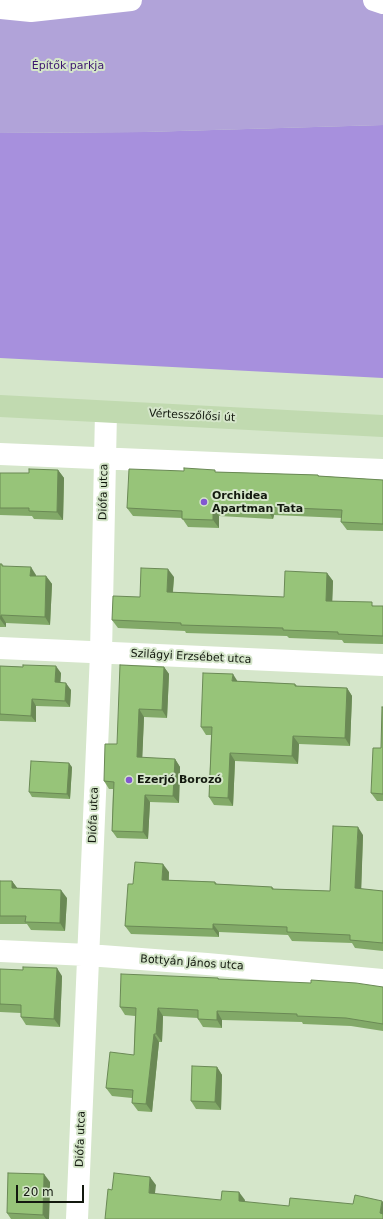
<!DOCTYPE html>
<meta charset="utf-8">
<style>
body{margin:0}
#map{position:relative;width:383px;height:1219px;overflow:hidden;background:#d5e6ca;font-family:"DejaVu Sans",sans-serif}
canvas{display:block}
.scale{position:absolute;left:16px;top:1185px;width:68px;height:18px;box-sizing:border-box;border:2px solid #13190f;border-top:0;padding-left:5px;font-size:12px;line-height:14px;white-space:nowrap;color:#13190f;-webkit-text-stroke:3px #d5e6ca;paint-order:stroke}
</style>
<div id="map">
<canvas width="383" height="1219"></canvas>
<div class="scale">20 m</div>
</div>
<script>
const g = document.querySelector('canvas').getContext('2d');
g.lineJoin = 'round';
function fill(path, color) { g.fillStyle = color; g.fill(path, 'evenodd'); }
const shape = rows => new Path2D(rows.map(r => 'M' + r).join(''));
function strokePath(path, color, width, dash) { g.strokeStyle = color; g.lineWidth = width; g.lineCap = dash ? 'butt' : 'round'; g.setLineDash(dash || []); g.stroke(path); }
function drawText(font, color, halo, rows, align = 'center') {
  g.font = font + ' "DejaVu Sans",sans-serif'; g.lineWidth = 4; g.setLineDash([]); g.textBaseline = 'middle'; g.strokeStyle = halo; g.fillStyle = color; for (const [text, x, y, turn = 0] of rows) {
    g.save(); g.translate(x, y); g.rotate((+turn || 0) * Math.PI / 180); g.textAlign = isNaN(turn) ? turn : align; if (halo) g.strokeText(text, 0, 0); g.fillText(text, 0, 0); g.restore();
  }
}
fill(shape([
 [32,0,383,0,383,125,145,132,0,133,0,8]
]), '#b1a3d9');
fill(shape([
 [383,125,383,378,0,358,0,133,145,132]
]), '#a790dd');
strokePath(shape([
 [374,0,383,3],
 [0,8,31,11,131,0],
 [0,454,383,470],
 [0,648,383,665],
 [0,951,88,955,207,964,383,980],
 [77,1219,101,653,106,412]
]), '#fff', 22);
strokePath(shape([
 [0,406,383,426]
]), '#c1dab0', 22);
fill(shape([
 [58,470,64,478,63,520,34,519,32,516,0,515,0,473,29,473],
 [184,471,318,475,319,476,383,480,383,531,347,530,341,522,342,518,274,515,273,519,219,516,219,528,188,527,182,518,133,516,127,508],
 [0,564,4,566,36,575,36,576,46,576,52,584,50,625,6,623,6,627,0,627],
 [327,573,333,581,332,601,375,606,383,606,383,644,344,643,342,640,289,638,287,636,186,633,185,631,118,628,112,620,140,597,174,577,173,592,284,597],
 [0,666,23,667,61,673,60,683,71,690,70,707,36,706,36,722,0,721],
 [164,667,169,674,167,718,144,717,142,758,175,759,180,767,179,803,150,802,148,839,117,838,112,831,113,789,109,789,104,781,117,744],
 [238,681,295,684,297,686,347,688,352,696,350,746,299,744,298,764,235,761,233,806,214,805,209,797,211,735,206,735,201,727],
 [383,707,383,801,377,801,371,793,381,748],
 [72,767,70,799,32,797,29,792],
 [363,835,361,889,383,891,383,951,355,948,352,943,292,941,288,935,219,932,219,937,131,934,125,926,133,884,169,872,169,880,215,882,217,884,272,887,274,889,330,891],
 [0,881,12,881,17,888,67,898,65,931,31,930,27,924,0,924],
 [0,969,62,976,60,1027,26,1025,21,1017,21,1013,0,1012],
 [218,978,219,979,383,987,383,1031,351,1026,303,1024,302,1022,222,1020,222,1028,203,1027,198,1019,198,1018,163,1016,162,1042,159,1042,152,1112,138,1111,132,1103,132,1098,112,1096,106,1088,134,1055,135,1016,125,1015,120,1007],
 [217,1067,222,1075,221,1110,196,1109,191,1101],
 [50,1182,49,1219,11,1219,7,1213]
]), '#82a968');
fill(shape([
 [58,470,64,478,63,520,57,512],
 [268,507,274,515,273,519,268,511],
 [213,508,219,516,219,528,213,520],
 [31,567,36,575,36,584,30,576],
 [168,569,174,577,172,600,167,592],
 [327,573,333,581,332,609,326,601],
 [46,576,52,584,50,625,45,617],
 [1,615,6,623,6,627,0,619],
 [56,666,61,673,60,689,55,682],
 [164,667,169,674,167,718,162,710],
 [233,674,238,682,232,681],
 [66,683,71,690,70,707,65,701],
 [347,688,352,696,350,746,345,738],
 [32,699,36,706,36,722,31,716],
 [139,709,144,717,142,765,137,757],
 [293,736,299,744,298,764,292,756],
 [230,753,235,761,233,806,228,798],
 [175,759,180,767,179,803,173,796],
 [69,763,72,767,70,799,67,794],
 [145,795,150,802,148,839,143,832],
 [358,827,363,835,361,896,355,888],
 [163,864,169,872,168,888,162,880],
 [12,881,18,889,12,888],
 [61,890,67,898,65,931,60,923],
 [213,924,219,932,219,937,213,929],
 [57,968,62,976,60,1027,54,1019],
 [158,1008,163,1016,162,1042,156,1034],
 [217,1011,222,1020,222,1028,217,1020],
 [154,1034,159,1042,152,1112,146,1104],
 [217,1067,222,1075,221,1110,215,1102],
 [44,1174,50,1182,49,1219,46,1219,43,1215],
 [150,1177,156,1185,154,1201,149,1193],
 [239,1192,245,1200,244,1209,239,1201],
 [382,1201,383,1202,383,1218,380,1213]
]), '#6a8955');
const building = shape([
 [184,468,215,470,215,472,318,475,318,476,383,480,383,524,341,522,342,510,268,507,268,511,213,508,213,520,182,519,182,511,127,508,129,469,184,471,184,468],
 [29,469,58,470,57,512,29,511,29,508,0,508,0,473,29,473,29,469],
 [0,564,2,564,2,566,31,567,30,576,46,576,45,617,1,615,0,619,0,564],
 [141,568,168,569,167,592,284,597,285,571,327,573,326,601,372,602,372,606,383,606,383,636,338,634,338,632,283,630,283,628,181,625,181,623,112,620,113,596,140,597,141,568],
 [23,665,56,666,55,682,66,683,65,701,32,699,31,716,0,714,0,666,23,667,23,665],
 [120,665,164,667,162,710,139,709,137,757,175,759,173,796,145,795,143,832,112,831,114,782,104,781,105,744,117,744,120,665],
 [203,673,233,674,232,681,295,684,295,686,347,688,345,738,293,736,292,756,230,753,228,798,209,797,212,727,201,727,203,673],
 [382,707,383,707,383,794,371,793,373,748,381,748,382,707],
 [31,761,69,763,67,794,29,792,31,761],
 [333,826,358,827,355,888,383,891,383,943,350,940,350,935,287,932,287,927,213,924,213,929,125,926,128,884,133,884,135,862,163,864,162,880,215,882,215,884,272,887,272,889,330,891,333,826],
 [0,881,12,881,12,888,61,890,60,923,25,922,26,916,0,916,0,881],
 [23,967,57,968,54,1019,21,1017,21,1005,0,1004,0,969,23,970,23,967],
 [121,974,218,978,218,979,311,983,311,980,356,983,383,987,383,1024,346,1018,297,1016,297,1014,217,1011,217,1020,198,1019,198,1010,158,1008,156,1034,154,1034,146,1104,132,1103,133,1090,106,1088,110,1052,134,1055,136,1008,120,1007,121,974],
 [192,1066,217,1067,215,1102,191,1101,192,1066],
 [8,1173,44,1174,43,1215,7,1213,8,1173],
 [114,1173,150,1177,149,1193,221,1200,222,1191,239,1192,239,1201,289,1206,290,1198,353,1204,355,1195,382,1201,380,1213,383,1214,383,1219,105,1219,108,1189,112,1190,114,1173]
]);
fill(building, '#97c479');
strokePath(building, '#6a8955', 1);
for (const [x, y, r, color] of [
 [204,502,4,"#8257d0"],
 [129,780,4,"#8257d0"]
]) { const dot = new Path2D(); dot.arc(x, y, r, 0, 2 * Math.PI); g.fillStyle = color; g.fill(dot); strokePath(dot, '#d5e6ca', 1.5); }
drawText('11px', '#3c166f', '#d5e6ca', [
 ["Építők parkja",68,66]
]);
drawText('11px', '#13190f', '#d5e6ca', [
 ["Vértesszőlősi út",192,416,3],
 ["Diófa utca",104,492,-89],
 ["Szilágyi Erzsébet utca",191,657,3],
 ["Diófa utca",94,815,-88],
 ["Bottyán János utca",192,963,4],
 ["Diófa utca",81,1139,-88]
]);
drawText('bold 11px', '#13190f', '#d5e6ca', [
 ["Orchidea",212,496],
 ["Apartman Tata",212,509],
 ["Ezerjó Borozó",137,780]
], 'left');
</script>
